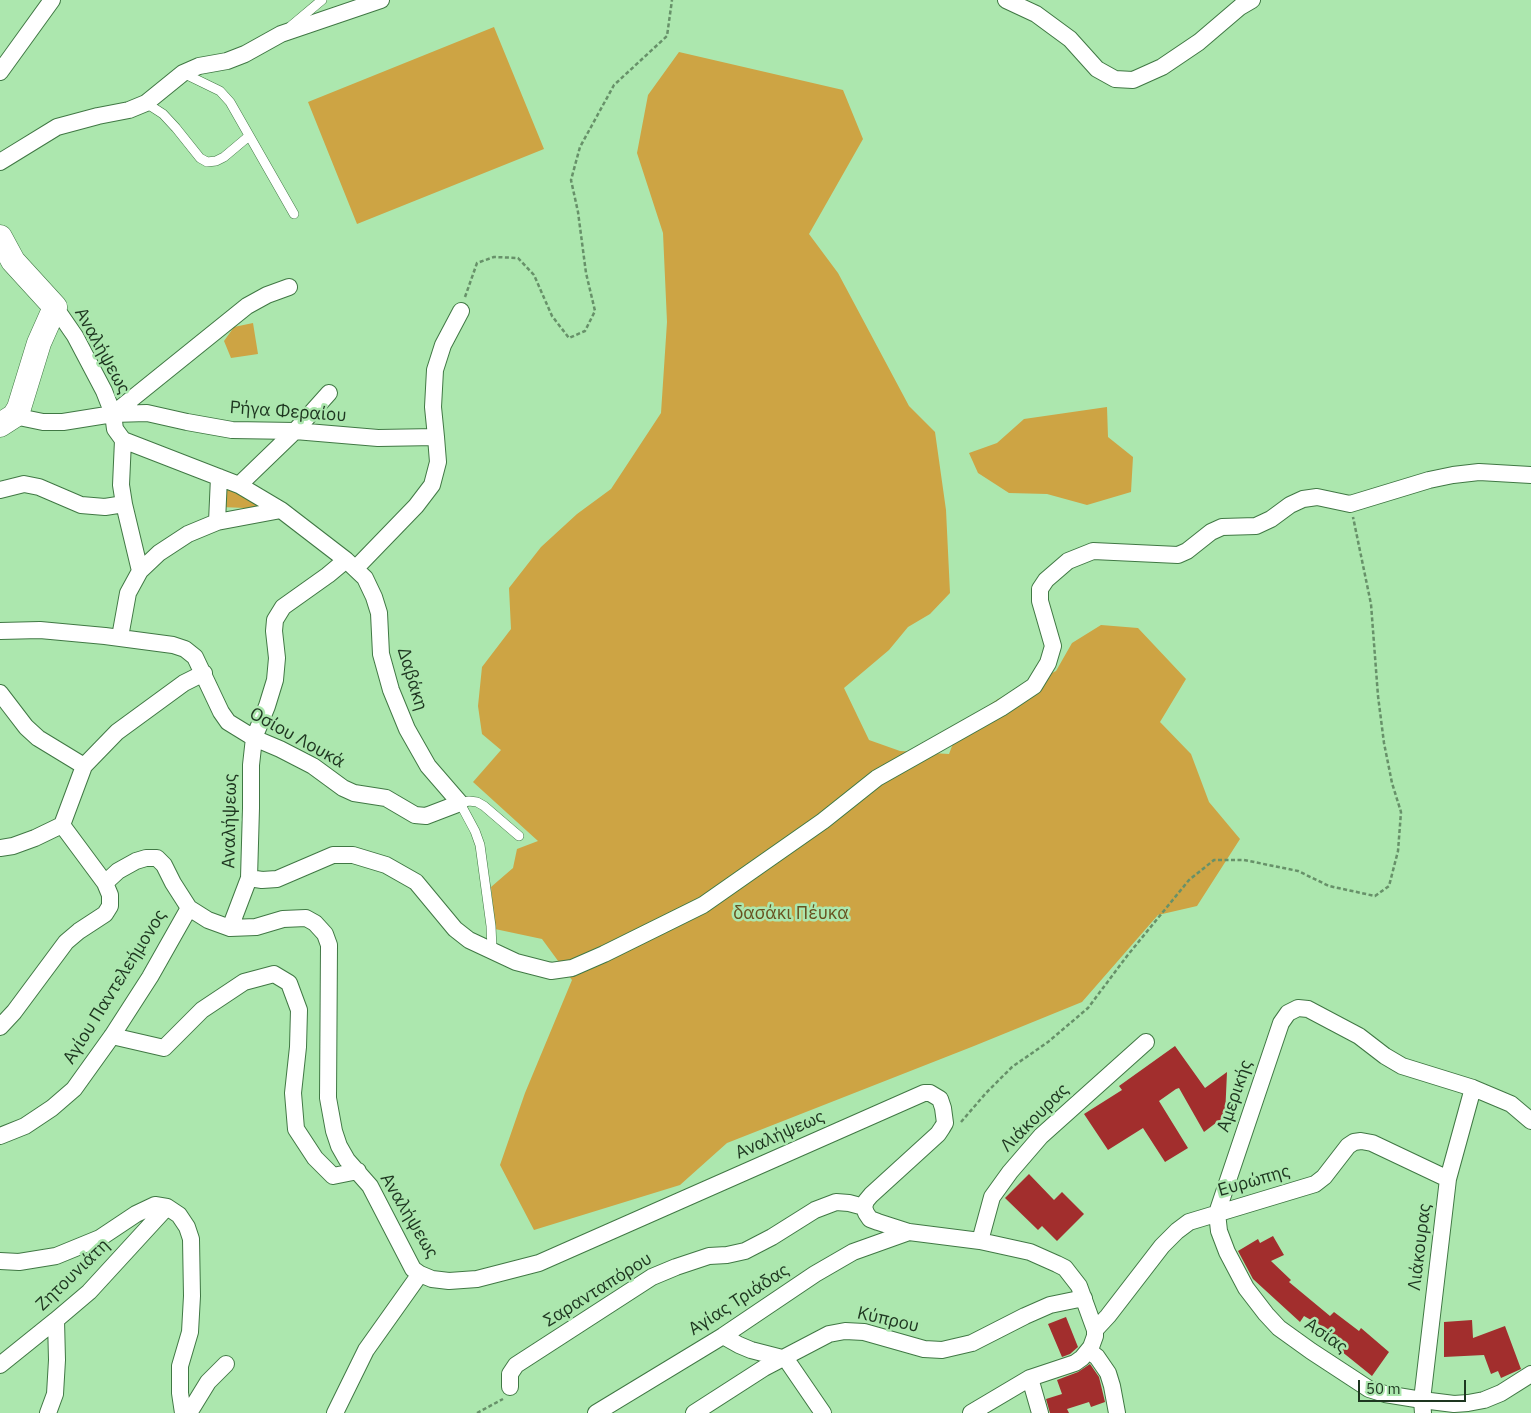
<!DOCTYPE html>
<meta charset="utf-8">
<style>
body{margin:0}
#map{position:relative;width:1531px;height:1413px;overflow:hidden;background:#ace7ae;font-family:"IBM Plex Sans",sans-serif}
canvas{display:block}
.scale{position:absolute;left:1358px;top:1380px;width:108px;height:22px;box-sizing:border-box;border:2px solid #1e3620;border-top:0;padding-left:6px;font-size:15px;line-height:18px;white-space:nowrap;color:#1e3620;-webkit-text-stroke:4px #ace7ae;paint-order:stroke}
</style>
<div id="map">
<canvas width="1531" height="1413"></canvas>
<div class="scale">50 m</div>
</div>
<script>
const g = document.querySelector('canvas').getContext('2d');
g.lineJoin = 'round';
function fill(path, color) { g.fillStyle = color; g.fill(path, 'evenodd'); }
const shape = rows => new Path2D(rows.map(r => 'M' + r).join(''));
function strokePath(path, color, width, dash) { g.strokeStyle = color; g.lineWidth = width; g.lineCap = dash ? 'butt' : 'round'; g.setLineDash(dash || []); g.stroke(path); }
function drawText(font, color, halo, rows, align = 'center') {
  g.font = font + ' "IBM Plex Sans",sans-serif'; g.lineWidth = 5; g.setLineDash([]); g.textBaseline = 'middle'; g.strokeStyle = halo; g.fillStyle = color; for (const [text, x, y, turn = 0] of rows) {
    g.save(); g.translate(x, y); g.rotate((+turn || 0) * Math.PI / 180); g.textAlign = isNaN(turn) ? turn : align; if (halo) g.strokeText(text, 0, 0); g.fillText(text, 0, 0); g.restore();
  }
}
fill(shape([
 [494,27,544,149,357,224,308,102],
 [679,52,843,90,863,139,809,234,838,273,909,406,935,432,946,510,950,593,930,614,908,627,889,650,844,688,869,740,900,751,949,754,960,725,998,699,1056,671,1072,643,1101,625,1138,628,1186,679,1160,722,1191,754,1209,802,1240,839,1197,906,1158,915,1082,1002,974,1046,727,1143,680,1185,534,1230,500,1165,525,1093,572,980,542,939,495,929,491,887,513,868,517,849,538,841,473,782,501,750,482,734,478,706,482,667,511,629,509,588,541,547,577,514,611,489,661,413,667,322,663,233,637,153,648,95],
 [253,323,258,354,231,358,224,341,234,327],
 [1107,407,1108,437,1133,457,1131,492,1087,505,1047,494,1009,493,978,473,969,453,997,443,1024,419],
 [225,484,269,509,221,507]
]), '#cda444');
fill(shape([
 [1175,1046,1205,1088,1227,1072,1225,1116,1204,1132,1179,1088,1176,1089,1159,1101,1188,1148,1165,1162,1143,1128,1108,1150,1084,1114,1122,1090,1119,1086],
 [1029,1174,1054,1200,1062,1192,1084,1214,1057,1241,1042,1226,1038,1230,1005,1198],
 [1273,1236,1284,1255,1271,1261,1291,1280,1289,1282,1330,1316,1334,1312,1359,1331,1361,1328,1389,1352,1372,1376,1341,1351,1345,1347,1312,1318,1311,1320,1304,1316,1300,1322,1253,1279,1238,1251,1258,1239,1260,1243],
 [1066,1317,1078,1347,1070,1354,1062,1357,1048,1324],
 [1472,1320,1473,1338,1505,1326,1521,1369,1501,1378,1498,1371,1491,1374,1484,1355,1444,1357,1444,1322],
 [1090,1364,1099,1377,1105,1402,1091,1407,1089,1402,1067,1409,1069,1413,1050,1413,1046,1399,1062,1394,1057,1380,1078,1372]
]), '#a22e2d');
const lane = shape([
 [291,26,322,0],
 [183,73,220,91,230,102,294,214],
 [146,103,163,114,176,128,200,158,207,162,216,161,224,157,249,136],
 [492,949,491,926,480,845,475,831,460,803,469,801,477,802,484,806,519,836]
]);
const street = shape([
 [1006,0,1036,14,1070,39,1097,69,1115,79,1133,80,1162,67,1199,42,1240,7,1252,0],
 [0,72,52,0],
 [0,162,57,127,98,116,129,110,146,103,183,73,199,66,227,61,245,54,281,34,381,0],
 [113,414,247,306,267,295,289,287],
 [14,416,43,422,63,422,113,414,147,413,187,422,232,430,295,431,378,438,436,437,438,462,432,485,416,506,356,568],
 [436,437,433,407,435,370,443,345,461,311],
 [239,485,295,431,329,393],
 [0,490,24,484,39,487,81,505,105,507,124,504,121,485,123,440],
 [124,504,140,571],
 [217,522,219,477],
 [346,560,328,575,283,607,275,620,274,631,277,658,275,680,267,706,254,738,251,765,251,808,249,878,230,928,256,927,283,919,306,918,315,923,325,934,329,945,328,1098,334,1131,339,1146,347,1160,370,1186,413,1269,420,1274,432,1279,449,1281,477,1279,539,1263,924,1093,930,1093,940,1099,943,1108,945,1123,942,1128,938,1134,871,1195,866,1201,864,1207,866,1213,870,1219,878,1222,909,1232,980,1241,1030,1252,1057,1264,1065,1268,1079,1286,1095,1330,1095,1336,1091,1347,1082,1358,1075,1363,1030,1378,971,1413],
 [0,631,40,630,105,636,173,645,185,649,195,657,221,712,228,722,254,738,280,749,313,766,343,788,354,793,386,798,415,815,426,816,460,803,428,766,407,729,391,690,381,654,379,613,374,597,365,578,346,560,281,510,239,485,123,440,115,429,113,414,104,391,75,336,55,307],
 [120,637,128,593,140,571,159,553,188,534,217,522,281,510],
 [0,693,26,727,38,738,84,766,62,825,105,883,110,895,110,906,105,914,79,931,66,942,14,1012,0,1027],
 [84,766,117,732,184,683,204,673],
 [0,848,13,846,35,838,62,825],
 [249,878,262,880,277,879,333,855,353,855,386,865,416,882,455,929,469,940,516,962,551,971,572,968,604,954,703,905,823,821,877,778,1001,708,1034,686,1048,663,1053,646,1040,601,1040,589,1046,580,1068,561,1093,551,1178,555,1187,551,1211,532,1222,527,1256,526,1271,519,1290,505,1303,499,1317,497,1350,504,1429,480,1453,475,1479,472,1531,475],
 [105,883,118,871,136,861,146,858,157,858,164,865,173,883,189,908,208,920,230,928],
 [112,1036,164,1048,202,1010,244,982,274,974,289,983,299,1010,298,1047,293,1093,296,1129,315,1158,333,1176,358,1171],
 [1531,1121,1511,1104,1473,1088,1402,1066,1385,1056,1359,1036,1308,1009,1298,1008,1288,1013,1281,1023,1217,1213,1219,1231,1227,1252,1246,1288,1266,1314,1279,1328,1311,1351,1369,1389,1385,1394,1422,1400,1454,1404,1468,1403,1484,1400,1501,1393,1531,1374],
 [0,1136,25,1126,52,1108,74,1089,112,1036,150,977,189,908],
 [980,1241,992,1197,1010,1172,1041,1136,1146,1042],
 [0,1261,19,1262,56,1256,100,1238,136,1214,155,1205,167,1207,179,1215,187,1227,191,1239,192,1296,190,1332,180,1366,180,1393,183,1413],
 [1095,1330,1108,1316,1162,1246,1177,1231,1189,1222,1315,1184,1324,1177,1348,1146,1354,1142,1361,1141,1372,1143,1448,1179],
 [723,1336,739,1345,751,1350,786,1359,823,1413],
 [1089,1351,1097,1357,1108,1373,1112,1386,1117,1413],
 [0,1365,56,1320,89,1292,167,1207],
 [1030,1378,1040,1413],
 [510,1387,510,1374,516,1365,652,1277,676,1267,709,1256,727,1255,745,1251,772,1237,815,1210,836,1202,849,1203,864,1207],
 [48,1413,55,1394,57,1360,56,1320],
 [189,1413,208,1382,226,1364],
 [335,1413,366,1350,420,1274],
 [596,1413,723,1336,815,1274,853,1252,909,1232],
 [694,1413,764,1368,829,1334,845,1331,864,1332,924,1349,942,1350,972,1343,1025,1316,1050,1305,1084,1298],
 [1423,1413,1422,1400,1448,1179,1473,1088]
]);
const secondary = shape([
 [0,237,13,261,55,307,39,343,19,408,14,416,0,425]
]);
strokePath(lane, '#407844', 10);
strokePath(street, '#407844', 18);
strokePath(secondary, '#407844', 25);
strokePath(shape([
 [465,297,477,263,494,257,518,258,534,275,552,316,569,338,585,331,595,311,586,273,578,212,571,180,580,147,614,85,667,36,672,0],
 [961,1122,986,1093,1012,1067,1048,1042,1088,1008,1127,956,1189,880,1214,860,1244,860,1298,871,1329,886,1375,896,1389,886,1398,851,1401,812,1392,783,1384,743,1378,696,1371,604,1353,517],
 [477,1413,503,1399]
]), '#679169', 2.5, [4, 2.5]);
strokePath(lane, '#fff', 9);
strokePath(street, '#fff', 16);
strokePath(secondary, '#fff', 24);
drawText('18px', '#1e3620', '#ace7ae', [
 ["Αναλήψεως",102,351,61],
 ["Ρήγα Φεραίου",288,412,4],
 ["Δαβάκη",412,679,73],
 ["Οσίου Λουκά",297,738,29],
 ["Αναλήψεως",230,821,-89],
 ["Αγίου Παντελεήμονος",115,987,-58],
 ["Αμερικής",1235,1096,-71],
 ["Λιάκουρας",1035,1118,-45],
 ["Αναλήψεως",780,1135,-24],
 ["Ευρώπης",1254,1181,-16],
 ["Αναλήψεως",409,1216,59],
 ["Λιάκουρας",1420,1247,-83],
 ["Ζητουνιάτη",73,1275,-44],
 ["Σαρανταπόρου",598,1290,-32],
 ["Αγίας Τριάδας",739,1300,-33],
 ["Κύπρου",888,1320,13],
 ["Ασίας",1326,1336,35]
]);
drawText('18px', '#67511f', '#ace7ae', [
 ["δασάκι Πέυκα",791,914]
]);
</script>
